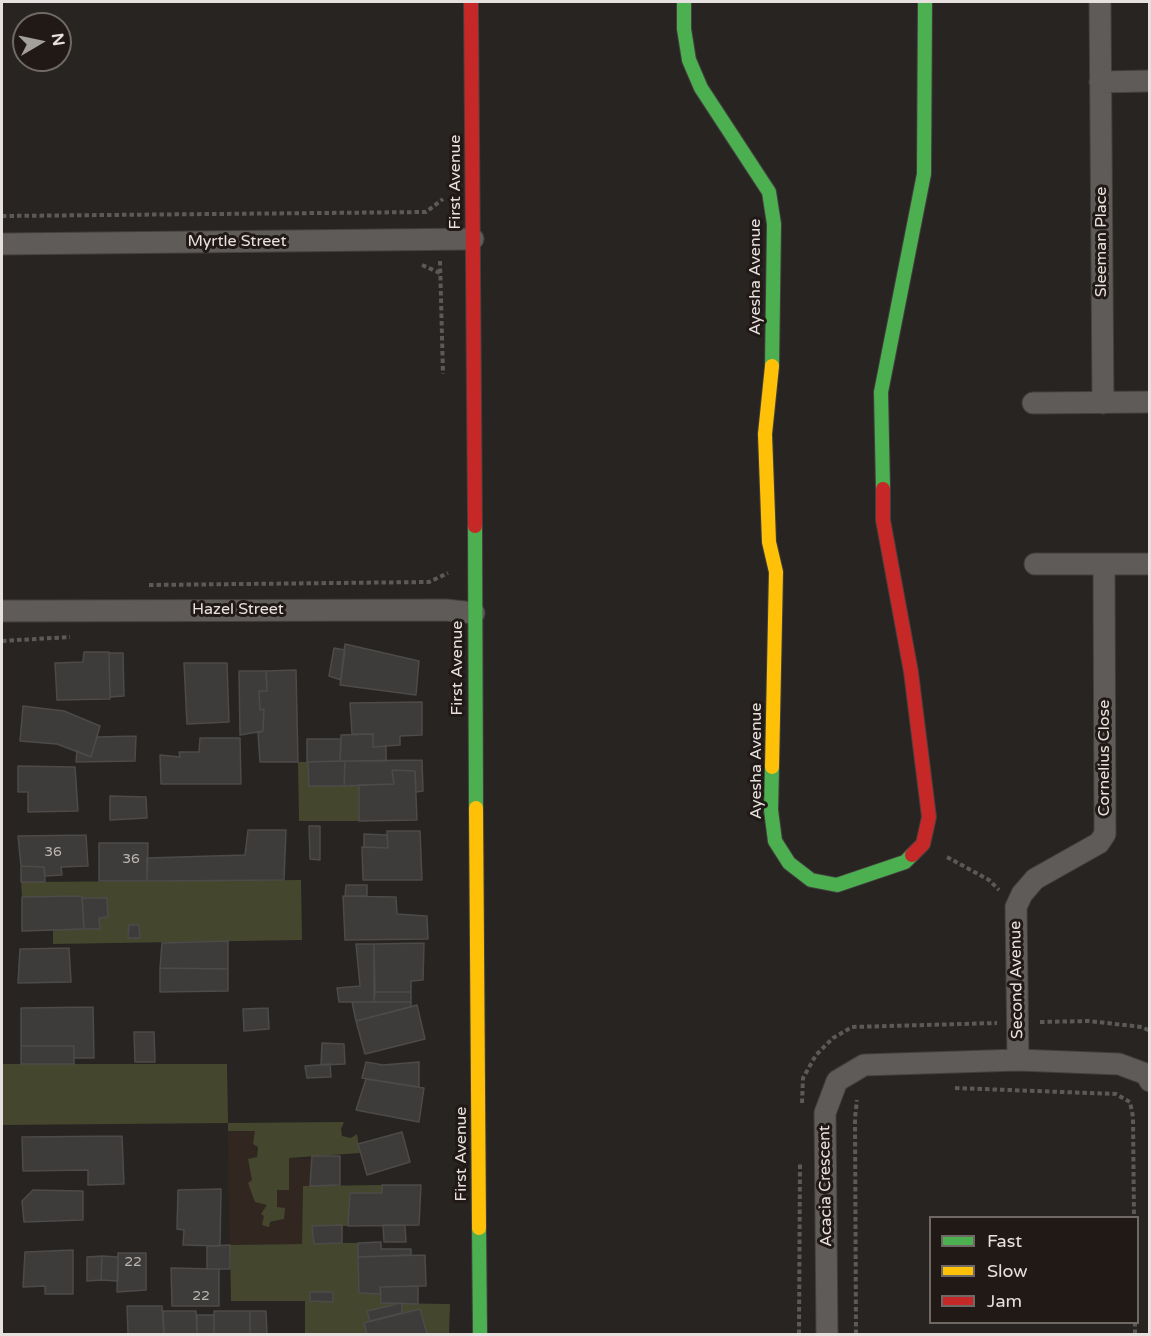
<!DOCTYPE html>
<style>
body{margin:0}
#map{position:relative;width:1151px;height:1336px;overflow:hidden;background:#272422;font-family:"Varela Round",sans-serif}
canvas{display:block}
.frame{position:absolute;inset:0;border:3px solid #e6e1de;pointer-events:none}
.legend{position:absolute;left:929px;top:1216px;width:210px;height:108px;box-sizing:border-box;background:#201916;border:2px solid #6f6966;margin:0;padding:8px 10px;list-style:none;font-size:18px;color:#e6e1de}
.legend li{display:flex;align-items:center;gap:12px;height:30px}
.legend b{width:30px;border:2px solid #6f6966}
.north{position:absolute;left:12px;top:12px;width:60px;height:60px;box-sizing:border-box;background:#201916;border:2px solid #6f6966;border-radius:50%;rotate:81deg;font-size:16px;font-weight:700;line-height:24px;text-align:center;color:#e6e1de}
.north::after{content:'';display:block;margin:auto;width:21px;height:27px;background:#a39f9c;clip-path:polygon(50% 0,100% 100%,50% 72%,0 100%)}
</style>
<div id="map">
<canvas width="1151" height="1336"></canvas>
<div class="frame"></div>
<ul class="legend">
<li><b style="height:8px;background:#4caf50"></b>Fast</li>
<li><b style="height:8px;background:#ffc107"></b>Slow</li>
<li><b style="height:8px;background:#c62828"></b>Jam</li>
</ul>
<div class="north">N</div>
</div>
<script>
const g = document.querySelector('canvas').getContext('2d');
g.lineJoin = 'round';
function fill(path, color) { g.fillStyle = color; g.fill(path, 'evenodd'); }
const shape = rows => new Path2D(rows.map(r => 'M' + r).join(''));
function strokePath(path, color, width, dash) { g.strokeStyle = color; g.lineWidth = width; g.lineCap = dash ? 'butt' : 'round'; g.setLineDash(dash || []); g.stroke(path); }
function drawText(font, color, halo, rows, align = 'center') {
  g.font = font + ' "Varela Round",sans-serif'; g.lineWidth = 6; g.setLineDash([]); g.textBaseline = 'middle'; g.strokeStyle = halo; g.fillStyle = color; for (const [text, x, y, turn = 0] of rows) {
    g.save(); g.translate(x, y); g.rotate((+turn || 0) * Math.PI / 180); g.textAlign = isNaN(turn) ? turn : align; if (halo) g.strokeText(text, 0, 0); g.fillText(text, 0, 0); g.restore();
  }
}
fill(shape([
 [228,1131,256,1131,257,1157,248,1160,257,1201,267,1205,263,1226,284,1219,277,1207,277,1190,289,1190,289,1158,312,1159,310,1186,303,1186,302,1244,230,1245]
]), '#322720');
fill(shape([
 [298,762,308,762,309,786,359,785,359,821,299,821],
 [301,880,302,940,53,944,53,930,99,929,99,918,108,917,107,898,22,897,21,882],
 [2,1064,227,1064,228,1123,344,1122,341,1129,342,1136,351,1138,357,1134,360,1153,289,1158,289,1190,277,1190,277,1207,285,1208,284,1219,270,1222,269,1227,262,1225,264,1216,261,1214,267,1205,255,1202,248,1183,252,1180,248,1159,257,1157,258,1147,253,1144,255,1131,228,1131,228,1123,2,1125],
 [382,1185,382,1193,350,1193,348,1226,313,1226,314,1243,358,1243,360,1293,381,1294,381,1303,450,1304,449,1334,426,1334,420,1309,402,1313,401,1304,367,1311,370,1321,364,1323,367,1334,305,1334,305,1301,231,1301,230,1245,302,1244,303,1186]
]), '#44472e');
const building = shape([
 [345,644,419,661,416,695,340,685,345,644],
 [334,648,345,650,341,680,329,676,334,648],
 [84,652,109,652,110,699,57,700,55,663,83,662,84,652],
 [109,653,123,653,124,696,110,697,109,653],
 [184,663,227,663,229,722,187,724,184,663],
 [296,670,298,762,260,762,258,733,263,731,264,709,260,710,259,691,267,691,266,671,296,670],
 [239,671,266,671,267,691,259,691,260,710,264,709,263,731,240,735,239,671],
 [422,702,422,735,400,736,400,745,373,747,373,734,352,734,350,703,422,702],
 [23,706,64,711,100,726,91,757,57,744,20,741,23,706],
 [373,734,373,747,386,746,386,761,340,761,341,735,373,734],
 [136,736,135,761,76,762,77,751,91,757,97,737,136,736],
 [200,738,240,738,241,784,161,784,160,755,180,757,179,752,199,752,200,738],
 [307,739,341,739,340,761,307,762,307,739],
 [422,760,423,791,416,792,415,771,392,770,394,784,344,786,345,761,422,760],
 [345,761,344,786,309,786,308,762,345,761],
 [18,766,75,767,78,811,28,812,28,792,18,792,18,766],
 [392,770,415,771,417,820,359,821,359,785,394,784,392,770],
 [110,796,146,797,147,818,110,820,110,796],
 [309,826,320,826,320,860,310,859,309,826],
 [248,830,286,830,284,880,147,881,147,858,245,855,248,830],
 [387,831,420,831,422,880,363,880,362,847,388,848,387,831],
 [364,834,387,835,388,848,364,847,364,834],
 [86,835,88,866,61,867,62,875,45,876,44,867,21,866,18,836,86,835],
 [99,843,148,843,147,881,99,881,99,843],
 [21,866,44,867,45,882,21,882,21,866],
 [346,885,367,885,367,896,345,896,346,885],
 [82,896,84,929,22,931,22,897,82,896],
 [343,896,396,897,397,914,427,916,428,939,345,940,343,896],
 [82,898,107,898,108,917,99,918,100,929,84,929,82,898],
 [129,925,139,925,140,938,128,938,129,925],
 [228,941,228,969,160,968,162,943,228,941],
 [424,943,423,980,411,981,411,992,375,992,374,944,424,943],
 [356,944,374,944,374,1002,339,1002,337,988,360,986,356,944],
 [69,948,71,982,18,983,20,949,69,948],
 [160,968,228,969,228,991,160,992,160,968],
 [375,992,411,992,411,1002,374,1002,375,992],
 [352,1002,411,1002,411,1007,356,1021,352,1002],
 [417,1005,425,1039,365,1054,356,1021,417,1005],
 [93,1007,94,1058,74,1058,74,1046,21,1046,21,1008,93,1007],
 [268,1008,269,1029,244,1031,243,1009,268,1008],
 [134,1032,154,1032,155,1062,135,1062,134,1032],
 [322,1043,344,1044,345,1064,321,1065,322,1043],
 [21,1046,74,1046,74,1064,21,1064,21,1046],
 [366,1062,383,1065,419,1062,419,1087,362,1078,366,1062],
 [330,1064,331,1077,307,1078,305,1066,330,1064],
 [366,1079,424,1088,419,1122,356,1110,366,1079],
 [402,1132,410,1162,367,1175,358,1144,402,1132],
 [122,1136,124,1184,88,1185,88,1170,23,1171,22,1137,122,1136],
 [312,1156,340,1156,340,1185,310,1186,312,1156],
 [382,1185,421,1185,419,1225,348,1226,350,1193,382,1193,382,1185],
 [221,1189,220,1246,183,1245,184,1230,177,1229,178,1190,221,1189],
 [33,1190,83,1191,83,1220,24,1222,22,1201,33,1190],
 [342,1225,342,1243,314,1244,312,1226,342,1225],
 [383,1225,405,1225,406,1242,384,1242,383,1225],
 [381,1242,381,1249,411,1249,411,1255,358,1257,358,1243,381,1242],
 [230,1245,230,1269,207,1269,207,1246,230,1245],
 [73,1250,73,1294,45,1294,45,1286,23,1287,25,1252,73,1250],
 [118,1253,146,1253,146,1290,117,1292,118,1253],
 [425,1255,426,1286,380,1287,381,1294,359,1293,358,1257,425,1255],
 [102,1256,118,1257,118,1281,101,1280,102,1256],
 [102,1256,101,1280,87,1281,87,1257,102,1256],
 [171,1268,219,1269,219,1306,172,1306,171,1268],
 [418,1286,418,1304,381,1303,380,1287,418,1286],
 [310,1292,333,1292,333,1302,310,1301,310,1292],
 [402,1303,402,1313,370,1321,367,1311,402,1303],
 [127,1306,162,1306,164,1334,128,1334,127,1306],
 [420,1309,427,1334,367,1334,364,1323,420,1309],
 [163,1311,196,1311,197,1334,164,1334,163,1311],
 [214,1311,250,1311,250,1334,214,1334,214,1311],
 [250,1311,266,1311,267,1334,250,1334,250,1311],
 [197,1315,214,1315,214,1334,197,1334,197,1315]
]);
fill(building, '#3e3c3a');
strokePath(building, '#4d4b49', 1.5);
const street = shape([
 [1100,2,1103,403],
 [1100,82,1150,81],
 [2,244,473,239],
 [1033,403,1150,402],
 [1035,564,1150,564],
 [1104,564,1105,834,1099,843,1035,879,1022,894,1016,907,1018,1060,1119,1064,1146,1074,1150,1081],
 [2,611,446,610,474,613],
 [827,1334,825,1113,837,1081,864,1065,1018,1060]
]);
const fast = shape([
 [684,2,684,29,689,60,701,88,769,192,774,224,772,366],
 [883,489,881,392,924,174,925,2],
 [475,526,476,808],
 [772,767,771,810,775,841,789,863,811,880,837,885,905,862,912,855],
 [479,1228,480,1334]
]);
const slow = shape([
 [772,767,776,572,769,542,765,434,772,366],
 [476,808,479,1228]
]);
const jam = shape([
 [471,2,475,526],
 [883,489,883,520,911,672,929,817,923,844,912,855]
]);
strokePath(street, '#433f3e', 23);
strokePath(fast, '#433f3e', 16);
strokePath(slow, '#433f3e', 16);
strokePath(jam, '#433f3e', 16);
strokePath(shape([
 [2,216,426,212,443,199],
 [440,261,443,374],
 [422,265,440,273],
 [149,585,429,582,448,573],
 [2,641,70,637],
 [947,857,989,880,999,890],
 [1040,1022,1089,1021,1142,1027,1150,1031],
 [955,1088,1116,1094,1130,1102,1133,1117,1134,1218],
 [802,1103,803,1078,816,1055,833,1038,852,1027,997,1023],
 [1135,1322,1135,1334],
 [799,1334,800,1164],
 [856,1334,855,1118,857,1100]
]), '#5c5a58', 4, [4.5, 3]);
strokePath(street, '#5e5b59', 21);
strokePath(fast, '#4caf50', 14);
strokePath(slow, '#ffc107', 14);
strokePath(jam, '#c62828', 14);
drawText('14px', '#bcb8b5', null, [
 ["36",53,852],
 ["36",131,859],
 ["22",133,1262],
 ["22",201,1296]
]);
drawText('16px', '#e6e1de', '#201916', [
 ["First Avenue",456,182,-90],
 ["Myrtle Street",237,242],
 ["Sleeman Place",1102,242,-90],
 ["Ayesha Avenue",756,277,-90],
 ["Hazel Street",238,610],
 ["First Avenue",458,668,-90],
 ["Cornelius Close",1105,758,-90],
 ["Ayesha Avenue",757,761,-90],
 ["Second Avenue",1017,980,-91],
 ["First Avenue",462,1154,-90],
 ["Acacia Crescent",826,1186,-91]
]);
</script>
